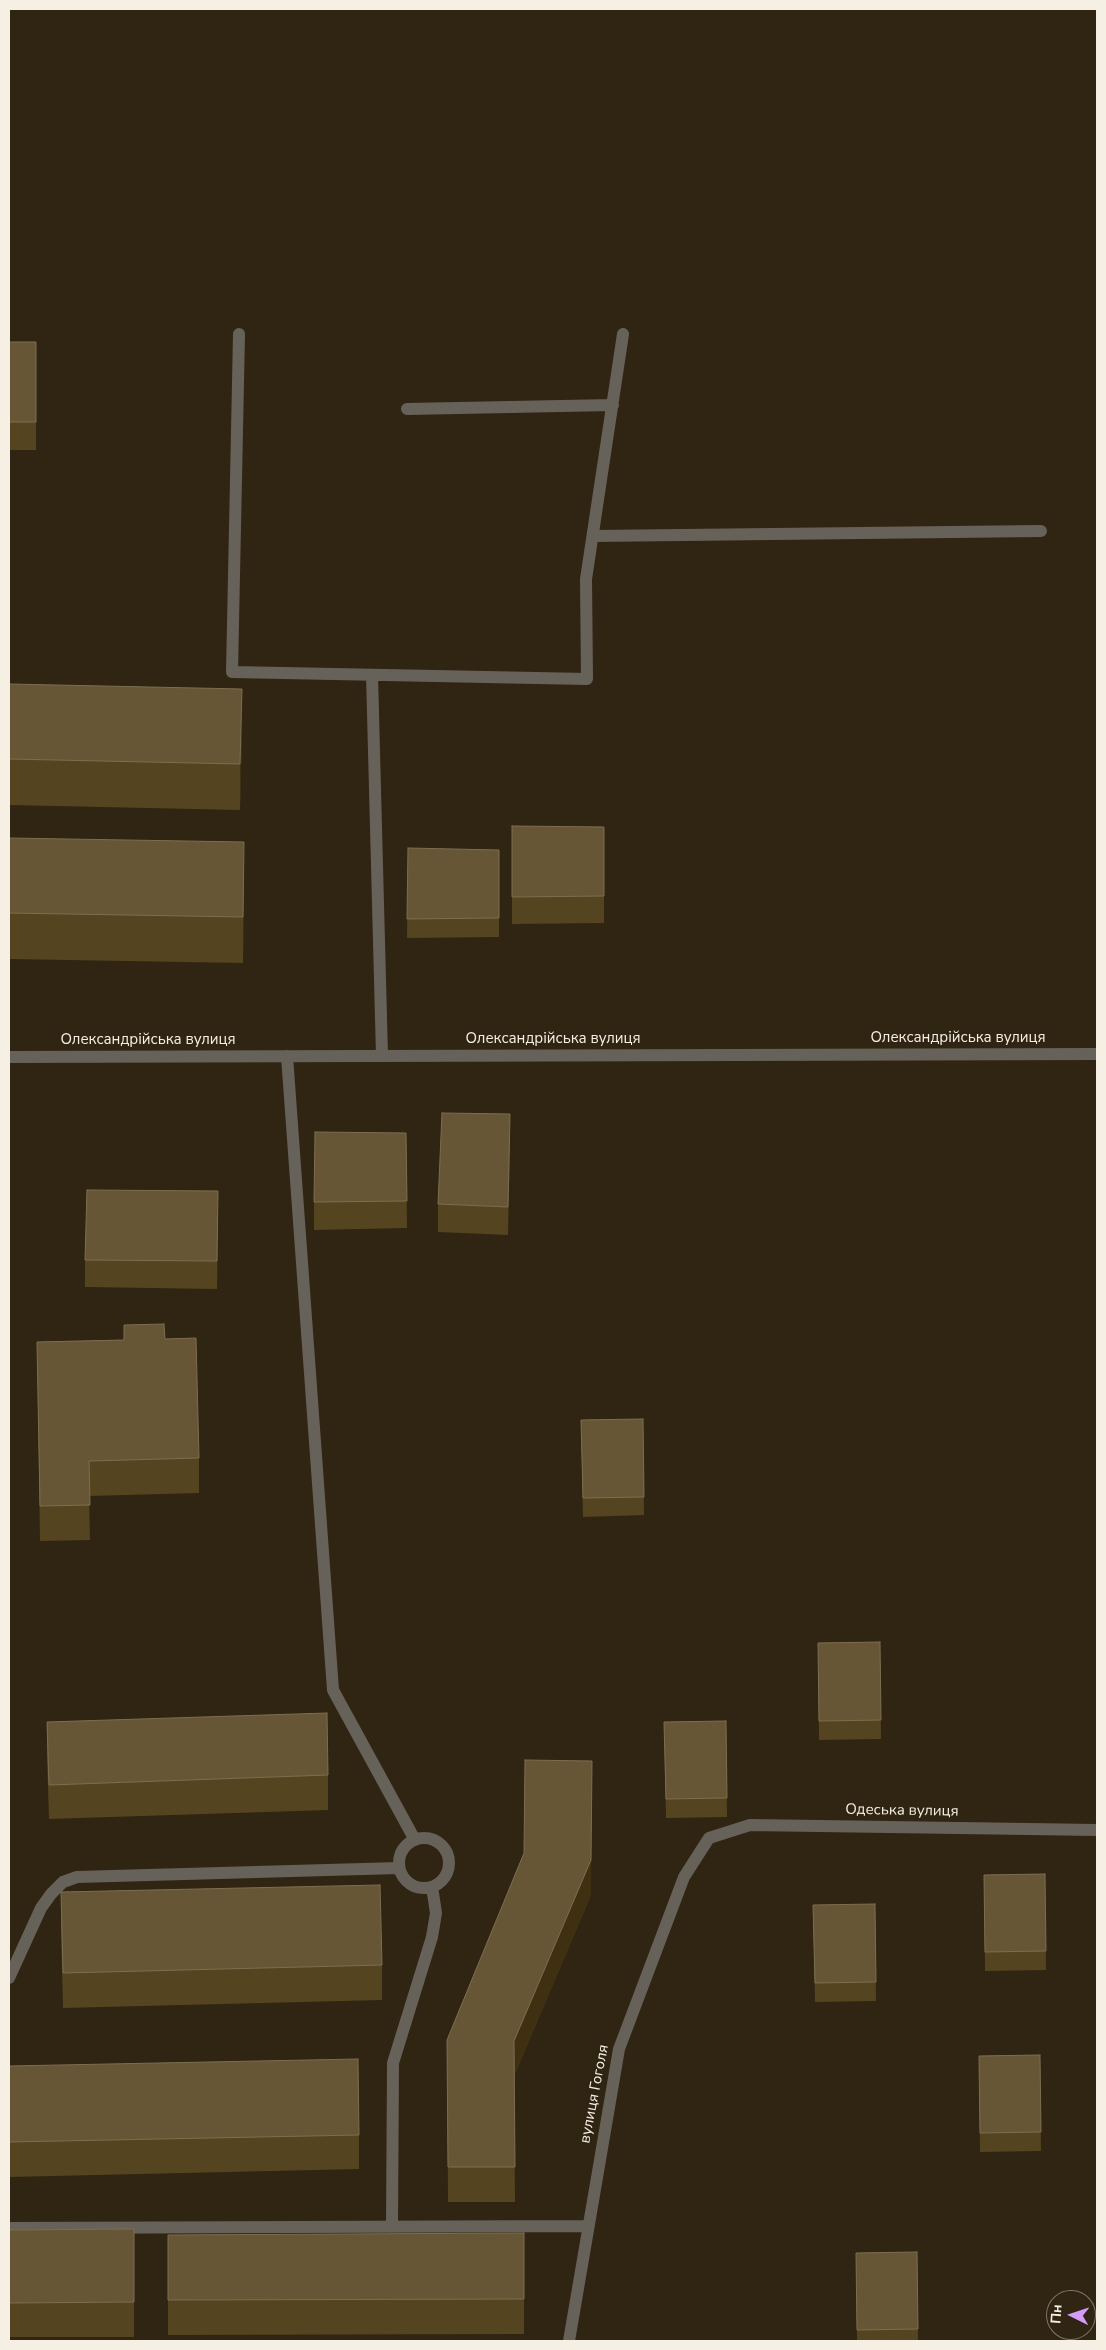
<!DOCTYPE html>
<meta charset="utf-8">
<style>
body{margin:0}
#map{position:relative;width:1106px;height:2350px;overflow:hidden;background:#2f2512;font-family:"Nunito Sans",sans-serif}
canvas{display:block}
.frame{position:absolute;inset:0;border:10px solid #f6efe3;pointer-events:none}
.north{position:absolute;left:1046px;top:2290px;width:50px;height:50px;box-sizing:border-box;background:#2f2512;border:1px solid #7f7666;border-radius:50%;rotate:274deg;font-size:14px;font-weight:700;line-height:20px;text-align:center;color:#f6efe3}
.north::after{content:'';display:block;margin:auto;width:18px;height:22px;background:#d59bfb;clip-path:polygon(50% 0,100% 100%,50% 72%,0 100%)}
</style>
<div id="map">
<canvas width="1106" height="2350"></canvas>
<div class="frame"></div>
<div class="north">Пн</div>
</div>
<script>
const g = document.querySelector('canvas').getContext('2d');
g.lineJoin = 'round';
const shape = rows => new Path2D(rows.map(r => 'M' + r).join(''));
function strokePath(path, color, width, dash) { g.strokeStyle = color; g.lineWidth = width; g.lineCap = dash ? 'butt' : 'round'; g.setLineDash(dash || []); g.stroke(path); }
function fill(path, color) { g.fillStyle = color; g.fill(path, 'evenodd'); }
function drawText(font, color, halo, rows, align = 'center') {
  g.font = font + ' "Nunito Sans",sans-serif'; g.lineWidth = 4; g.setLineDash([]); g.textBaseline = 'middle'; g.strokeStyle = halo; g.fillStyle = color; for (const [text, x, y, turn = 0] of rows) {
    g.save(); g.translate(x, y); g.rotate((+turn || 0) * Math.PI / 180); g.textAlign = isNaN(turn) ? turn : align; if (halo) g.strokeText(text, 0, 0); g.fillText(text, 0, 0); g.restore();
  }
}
strokePath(shape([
 [239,334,232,672,587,679,586,579,623,334],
 [407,409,613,405],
 [593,536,1041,531],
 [372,675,382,1056],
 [287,1056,333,1690,415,1840],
 [9,1057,1097,1054],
 '399 1863a25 25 0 1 1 50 0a25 25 0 1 1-50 0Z',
 [9,1978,41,1908,51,1894,63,1882,77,1877,399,1868],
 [392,2227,393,2063,432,1937,436,1913,432,1887],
 [9,2228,588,2226],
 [569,2341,619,2049,684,1877,709,1838,750,1825,1097,1830]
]), '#676259', 12);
fill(shape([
 [9,342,36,342,36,450,9,450],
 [9,684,242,735,240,810,9,805],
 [512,826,604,827,604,923,512,924],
 [9,838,244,888,243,963,9,959],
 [408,848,499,850,499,937,407,938],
 [406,1133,407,1228,314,1230,314,1202],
 [510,1142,508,1235,438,1232,438,1204],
 [218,1219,217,1289,85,1287,85,1260],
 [165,1339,199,1458,199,1493,89,1496,90,1540,40,1541,37,1342],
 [643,1419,644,1515,583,1517,581,1420],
 [880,1642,881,1739,819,1740,818,1643],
 [726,1721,727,1817,666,1818,664,1722],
 [47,1722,328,1775,328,1810,49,1819,47,1757],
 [1045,1874,1046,1970,985,1971,984,1875],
 [61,1892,382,1965,382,2000,63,2008,61,1927],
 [591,1895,514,2076,515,2202,448,2202,447,2040],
 [875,1904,876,2001,815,2002,813,1905],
 [1040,2055,1041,2151,980,2152,979,2056],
 [9,2066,359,2135,359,2169,9,2177],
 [134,2229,134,2337,9,2337,9,2230],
 [524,2233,524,2334,168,2335,168,2235],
 [917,2252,918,2341,857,2341,856,2253]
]), '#554420');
fill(shape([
 [242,689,242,735,240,810,240,764],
 [244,842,244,888,243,963,243,917],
 [510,1114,510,1142,508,1235,508,1207],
 [218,1191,218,1219,217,1289,217,1261],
 [592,1761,591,1895,514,2076,514,2041]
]), '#3f3011');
const building = shape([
 [9,342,36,342,36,422,9,422,9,342],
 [9,684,242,689,240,764,9,759,9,684],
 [512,826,604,827,604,896,512,897,512,826],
 [9,838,244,842,243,917,9,913,9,838],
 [408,848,499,850,499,918,407,919,408,848],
 [442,1113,510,1114,508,1207,438,1204,442,1113],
 [315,1132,406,1133,407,1201,314,1202,315,1132],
 [87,1190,218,1191,217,1261,85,1260,87,1190],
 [164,1324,165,1339,196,1338,199,1458,89,1461,90,1505,40,1506,37,1342,124,1340,124,1325,164,1324],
 [643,1419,644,1497,583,1498,581,1420,643,1419],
 [880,1642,881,1720,819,1721,818,1643,880,1642],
 [327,1713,328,1775,49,1785,47,1722,327,1713],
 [726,1721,727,1798,666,1799,664,1722,726,1721],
 [525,1760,592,1761,591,1860,514,2041,515,2167,448,2167,447,2040,524,1853,525,1760],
 [1045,1874,1046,1951,985,1952,984,1875,1045,1874],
 [380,1885,382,1965,63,1973,61,1892,380,1885],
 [875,1904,876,1982,815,1983,813,1905,875,1904],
 [1040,2055,1041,2132,980,2133,979,2056,1040,2055],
 [358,2059,359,2135,9,2142,9,2066,358,2059],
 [134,2229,134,2302,9,2303,9,2230,134,2229],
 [524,2233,524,2299,168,2300,168,2235,524,2233],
 [917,2252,918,2329,857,2330,856,2253,917,2252]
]);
fill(building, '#665635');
strokePath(building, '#7d6e50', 1);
drawText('15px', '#f6efe3', '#2f2512', [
 ["Олександрійська вулиця",958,1038],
 ["Олександрійська вулиця",553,1039],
 ["Олександрійська вулиця",148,1040],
 ["Одеська вулиця",902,1811,1],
 ["вулиця Гоголя",595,2094,-79]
]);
</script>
